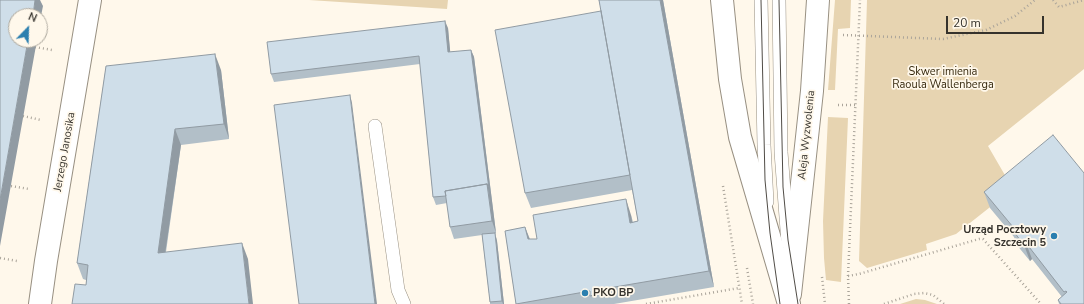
<!DOCTYPE html>
<meta charset="utf-8">
<style>
body{margin:0}
#map{position:relative;width:1084px;height:304px;overflow:hidden;background:#fff8eb;font-family:"Nunito Sans",sans-serif}
canvas{display:block}
.north{position:absolute;left:8px;top:8px;width:40px;height:40px;box-sizing:border-box;background:#fff8eb;border:1px solid #aea99f;border-radius:50%;rotate:23deg;font-size:11px;font-weight:700;line-height:16px;text-align:center;color:#35322c}
.north::after{content:'';display:block;margin:auto;width:14px;height:18px;background:#2b7faf;clip-path:polygon(50% 0,100% 100%,50% 72%,0 100%)}
.scale{position:absolute;left:946px;top:16px;width:98px;height:18px;box-sizing:border-box;border:2px solid #35322c;border-top:0;padding-left:5px;font-size:12px;line-height:14px;white-space:nowrap;color:#35322c;-webkit-text-stroke:3px #fff8eb;paint-order:stroke}
</style>
<div id="map">
<canvas width="1084" height="304"></canvas>
<div class="north">N</div>
<div class="scale">20 m</div>
</div>
<script>
const g = document.querySelector('canvas').getContext('2d');
g.lineJoin = 'round';
function fill(path, color) { g.fillStyle = color; g.fill(path, 'evenodd'); }
const shape = rows => new Path2D(rows.map(r => 'M' + r).join(''));
function strokePath(path, color, width, dash) { g.strokeStyle = color; g.lineWidth = width; g.lineCap = dash ? 'butt' : 'round'; g.setLineDash(dash || []); g.stroke(path); }
function drawText(font, color, halo, rows, align = 'center') {
  g.font = font + ' "Nunito Sans",sans-serif'; g.lineWidth = 3.5; g.setLineDash([]); g.textBaseline = 'middle'; g.strokeStyle = halo; g.fillStyle = color; for (const [text, x, y, turn = 0] of rows) {
    g.save(); g.translate(x, y); g.rotate((+turn || 0) * Math.PI / 180); g.textAlign = isNaN(turn) ? turn : align; if (halo) g.strokeText(text, 0, 0); g.fillText(text, 0, 0); g.restore();
  }
}
fill(shape([
 [309,0,448,0,447,9],
 [835,0,851,0,850,28,838,29,835,90,828,90],
 [867,0,1084,0,1084,69,988,146,1013,189,956,234,926,244,927,250,867,268,859,261],
 [828,117,848,118,841,282,826,280,824,258,823,221],
 [916,299,925,300,937,304,900,304]
]), '#e7d4b1');
const lane = shape([
 [761,0,764,145,767,202],
 [779,0,781,152,788,243],
 [375,126,398,290,404,304]
]);
const street = shape([
 [40,304,46,261,90,0]
]);
const secondary = shape([
 [722,0,730,79,740,137,789,304],
 [790,294,812,91,818,0]
]);
strokePath(lane, '#989082', 14);
strokePath(street, '#989082', 24);
strokePath(secondary, '#989082', 24);
strokePath(shape([
 [1053,0,1059,7,1084,0],
 [843,35,943,39,986,30,1015,16,1035,0],
 [35,47,52,50],
 [838,105,856,105],
 [23,116,41,120],
 [11,186,29,189],
 [723,186,742,304],
 [0,258,17,261],
 [747,268,753,304],
 [848,276,859,274,979,239,983,239,1041,304],
 [822,277,825,304],
 [646,304,739,288],
 [849,304,848,276,860,0],
 [884,304,914,294,924,293,933,295,944,304]
]), '#aaa49a', 2.5, [1, 3]);
strokePath(lane, '#fff', 13);
strokePath(street, '#fff', 22);
strokePath(secondary, '#fff', 22);
strokePath(shape([
 [761,0,765,180,770,233,780,304],
 [779,0,783,187,788,240,798,304]
]), '#504c46', 1);
fill(shape([
 [599,0,663,0,714,287,614,304,516,304,505,231,525,227,530,239,537,239,631,215,633,222,638,221,632,190,531,208,525,193,601,11],
 [448,28,450,52,471,50,474,57,496,233,495,233,497,241,504,304,490,304,490,302,482,235,454,239,450,227,447,203,436,205,433,197,420,64,274,82,271,74],
 [106,66,221,70,229,139,181,145,166,252,248,259,86,285,86,280,83,279,77,263],
 [984,192,1084,304,1059,304,1058,300,1062,297,1032,259,1030,261,1016,244,1014,237,990,208]
]), '#b2bfc8');
fill(shape([
 [35,0,40,0,43,6,40,21,40,16,33,16],
 [660,0,663,0,714,287,709,271],
 [445,21,448,28,451,60,448,52],
 [28,40,37,40,0,246,0,200],
 [471,50,474,57,496,233,492,221],
 [215,54,221,70,229,139,224,124],
 [350,95,352,103,377,304,375,304],
 [175,129,181,145,163,268,158,253],
 [626,199,631,215,635,239,630,223],
 [525,227,531,243,528,239],
 [495,233,497,241,504,304,503,304,502,301],
 [242,243,248,259,253,304,249,304],
 [1026,243,1032,259,1030,261,1024,245]
]), '#919ba3');
const building = shape([
 [0,0,35,0,33,16,16,16,16,40,28,40,0,200,0,0],
 [599,0,660,0,709,271,597,290,598,294,590,296,590,291,516,304,505,231,525,227,528,239,537,239,533,215,626,199,630,223,638,221,599,0],
 [601,11,630,175,525,193,495,30,601,11],
 [445,21,448,52,471,50,489,189,487,184,445,191,446,196,433,197,419,56,271,74,267,42,445,21],
 [215,54,224,124,175,129,158,253,242,243,249,304,72,304,75,284,86,285,88,265,77,263,106,66,215,54],
 [350,95,375,304,299,304,274,105,350,95],
 [1053,135,1084,173,1084,304,1061,304,1058,300,1067,292,1066,291,1064,292,1026,243,1024,245,1011,228,1013,227,984,192,1053,135],
 [487,184,492,221,450,227,445,191,487,184],
 [495,233,502,301,490,302,482,234,495,233]
]);
fill(building, '#cfdee9');
strokePath(building, '#919ba3', 1);
for (const [x, y, r, color] of [
 [1054,236,4,"#2b7faf"],
 [585,293,4,"#2b7faf"]
]) { const dot = new Path2D(); dot.arc(x, y, r, 0, 2 * Math.PI); g.fillStyle = color; g.fill(dot); strokePath(dot, '#fff8eb', 1.5); }
drawText('11px', '#372a0f', '#fff8eb', [
 ["Skwer imienia",943,72],
 ["Raoula Wallenberga",943,85]
]);
drawText('11px', '#35322c', '#fff8eb', [
 ["Aleja Wyzwolenia",807,135,-84],
 ["Jerzego Janosika",65,152,-80]
]);
drawText('bold 11px', '#35322c', '#fff8eb', [
 ["Urząd Pocztowy",1046,230],
 ["Szczecin 5",1046,243],
 ["PKO BP",593,293,"left"]
], 'right');
</script>
